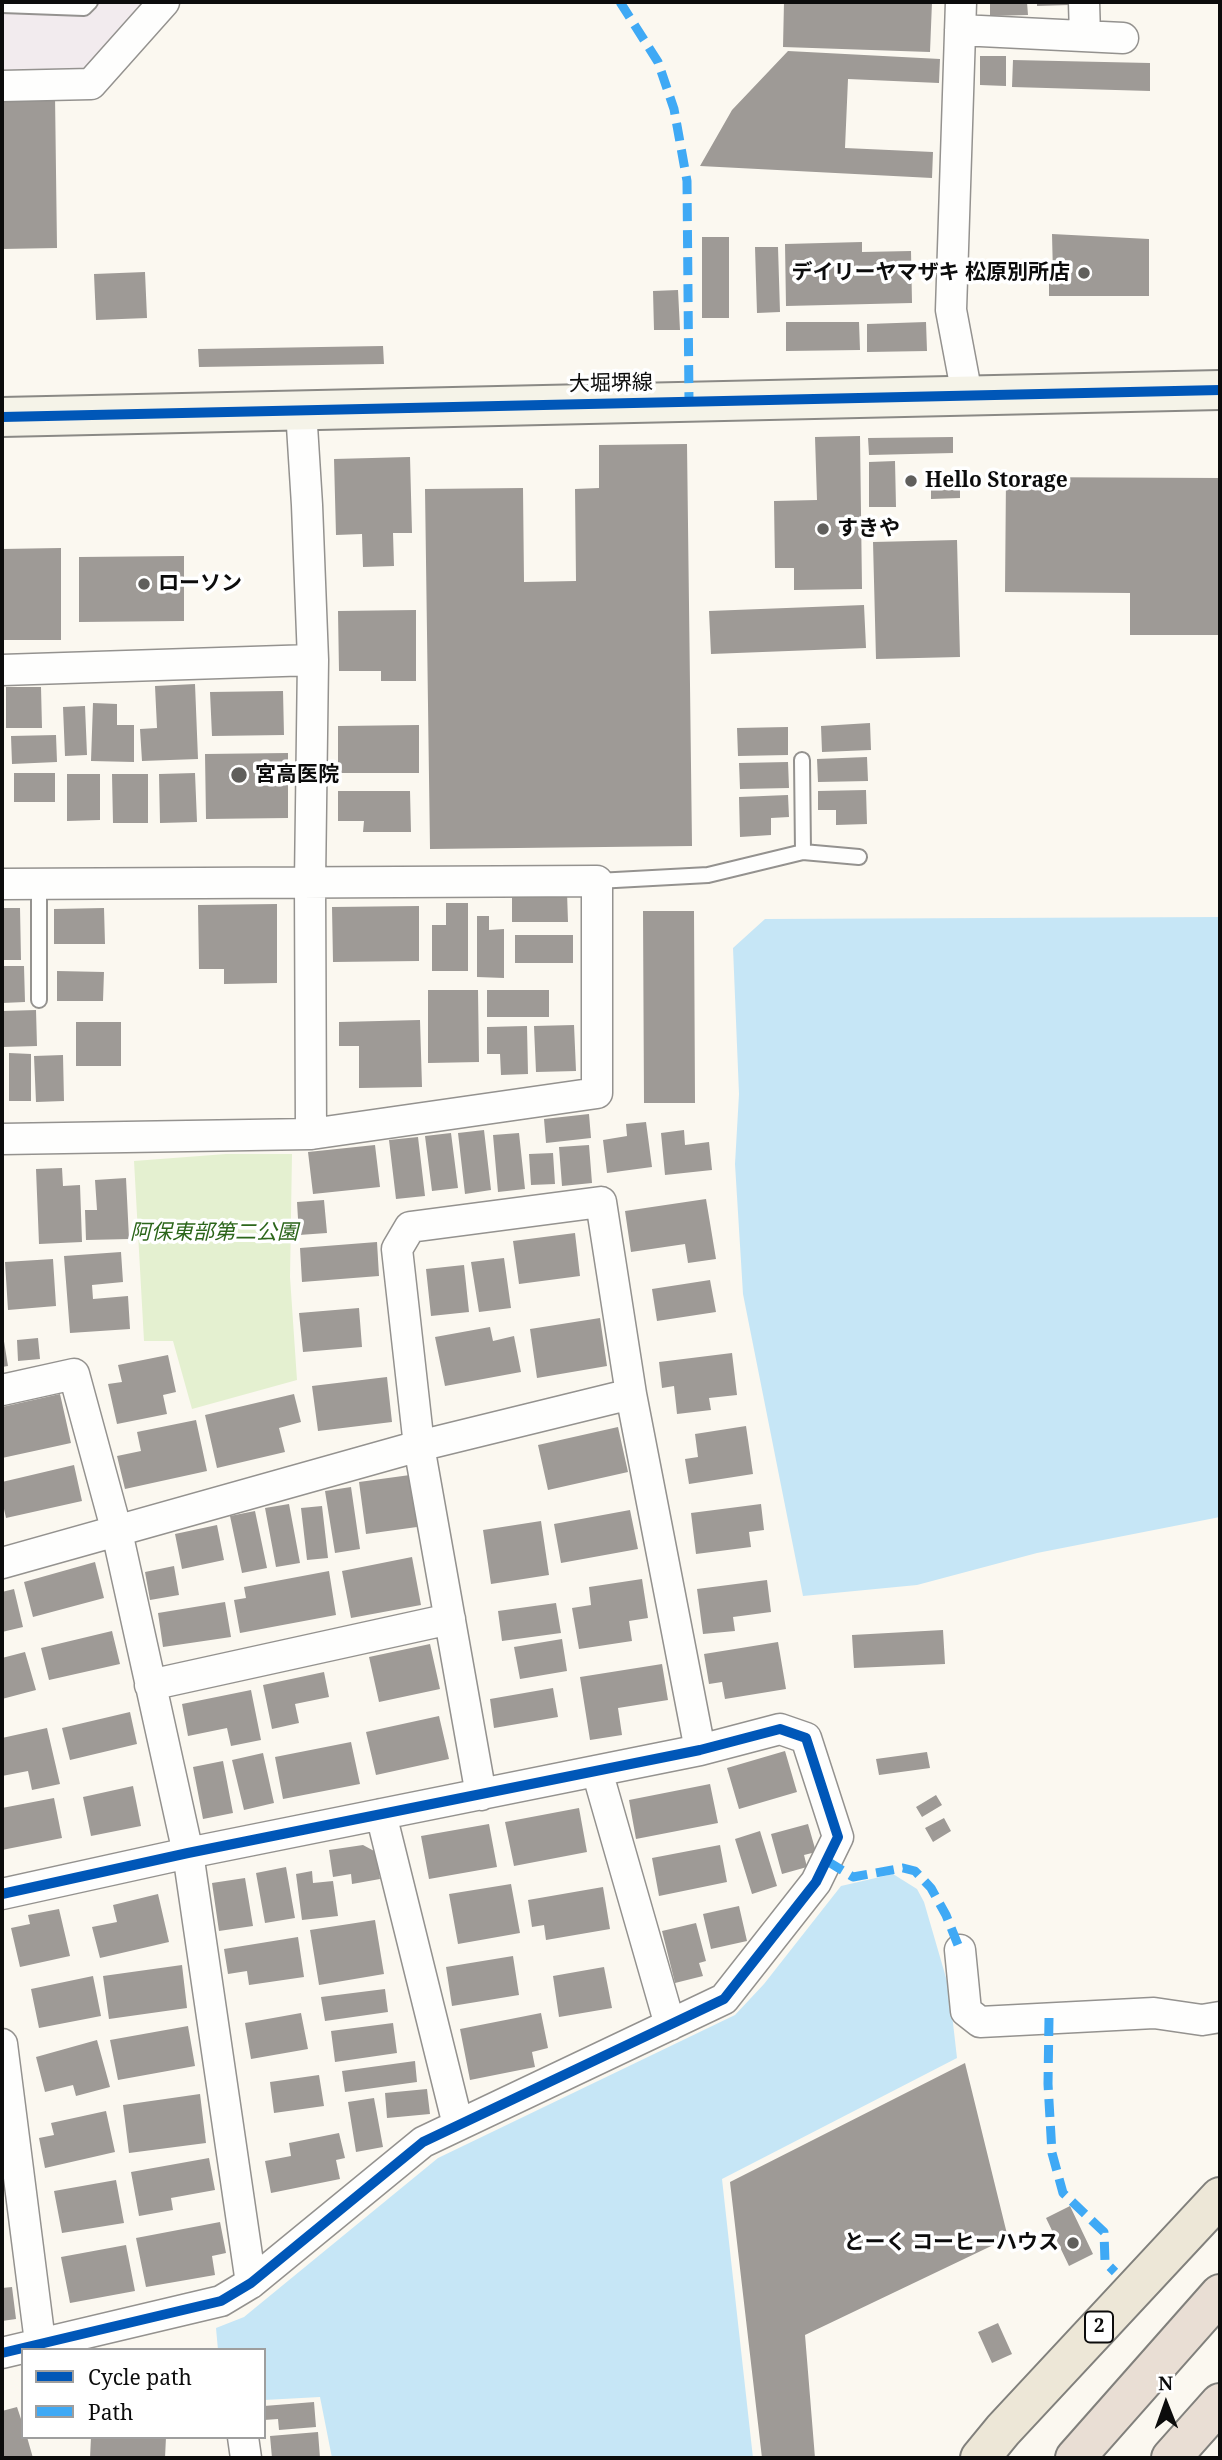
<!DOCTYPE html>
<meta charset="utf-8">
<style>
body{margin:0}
#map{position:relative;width:1222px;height:2460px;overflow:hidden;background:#fbf8f0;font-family:"Noto Serif",serif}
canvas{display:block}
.frame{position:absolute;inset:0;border:4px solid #0c0c0c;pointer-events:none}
.legend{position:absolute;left:21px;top:2348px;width:245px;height:91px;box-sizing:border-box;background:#fff;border:2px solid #9e9e9e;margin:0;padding:9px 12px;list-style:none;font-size:21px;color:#0c0c0c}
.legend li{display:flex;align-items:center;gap:14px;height:35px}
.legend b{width:35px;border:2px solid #9e9e9e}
.north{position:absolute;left:1131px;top:2369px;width:70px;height:70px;-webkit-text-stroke:5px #fff;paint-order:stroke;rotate:359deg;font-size:19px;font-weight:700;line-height:28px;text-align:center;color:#0c0c0c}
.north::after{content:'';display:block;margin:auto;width:24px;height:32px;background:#0c0c0c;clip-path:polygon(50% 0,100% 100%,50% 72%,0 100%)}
</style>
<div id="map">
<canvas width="1222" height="2460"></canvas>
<div class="frame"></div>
<ul class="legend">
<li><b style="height:9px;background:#0057b8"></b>Cycle path</li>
<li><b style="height:9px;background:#3fa9f5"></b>Path</li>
</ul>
<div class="north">N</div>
</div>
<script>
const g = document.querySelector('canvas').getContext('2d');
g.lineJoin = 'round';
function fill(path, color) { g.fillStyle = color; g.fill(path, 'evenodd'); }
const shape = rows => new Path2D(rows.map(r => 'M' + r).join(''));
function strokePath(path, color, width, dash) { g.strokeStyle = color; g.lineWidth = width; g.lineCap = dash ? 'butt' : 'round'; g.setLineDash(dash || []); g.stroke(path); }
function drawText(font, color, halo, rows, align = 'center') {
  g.font = font + ' "Noto Serif","Noto Sans JP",serif'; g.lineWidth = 7; g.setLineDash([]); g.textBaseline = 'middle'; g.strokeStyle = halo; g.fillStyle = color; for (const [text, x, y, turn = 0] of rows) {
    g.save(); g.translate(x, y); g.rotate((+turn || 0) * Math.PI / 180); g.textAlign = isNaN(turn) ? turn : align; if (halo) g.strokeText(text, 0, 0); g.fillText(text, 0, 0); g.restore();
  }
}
fill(shape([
 [2,2,148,2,85,73,2,71]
]), '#f2ebee');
fill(shape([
 [226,1154,292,1154,290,1277,297,1380,192,1409,173,1341,144,1341,134,1161]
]), '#e4f0d0');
fill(shape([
 [1220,917,1220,1517,1037,1553,917,1585,803,1596,743,1294,735,1164,739,1094,733,948,765,919],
 [893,1874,917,1889,924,1902,949,1988,957,2058,722,2179,753,2458,332,2458,320,2397,264,2400,264,2350,218,2350,216,2328,244,2317,438,2158,735,2015,764,1984,841,1886]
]), '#c6e6f6');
fill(shape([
 [784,2,932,2,930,52,783,47],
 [990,2,1027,2,1028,15,990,16],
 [1037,2,1069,2,1069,5,1037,6],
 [788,51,940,59,939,83,848,79,845,148,933,152,932,178,700,166,732,110],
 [980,56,1006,56,1006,86,980,85],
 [1013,60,1150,63,1150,91,1012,87],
 [55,95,57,248,2,249,2,96],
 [1052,234,1149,239,1149,296,1049,296,1049,274,1053,275],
 [702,237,729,237,729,318,702,318],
 [862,242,862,252,911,251,912,303,786,306,785,244],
 [755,247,778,247,780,312,757,313],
 [145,272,147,318,96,320,94,274],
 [678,290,680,330,654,330,653,291],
 [786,322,859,322,860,350,786,351],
 [926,322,927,351,867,352,867,324],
 [383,346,384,364,199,367,198,349],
 [860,436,862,589,794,590,794,568,775,568,774,501,817,500,815,437],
 [953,437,953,453,869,455,868,438],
 [687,444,692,846,430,849,425,489,523,488,524,582,576,581,575,489,599,488,599,445],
 [410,457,412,533,393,533,394,566,363,567,362,534,336,535,334,459],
 [895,461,896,507,869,507,869,462],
 [931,473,960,474,960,498,931,499],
 [1006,477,1220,478,1220,635,1130,635,1130,593,1005,592],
 [957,540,960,657,876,659,873,542],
 [61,548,61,640,2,640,2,549],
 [184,556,184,621,79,622,79,557],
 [864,605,866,648,711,654,709,611],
 [416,610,416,681,381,681,381,671,339,671,338,611],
 [195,684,198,759,142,761,140,729,157,728,155,686],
 [6,687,41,687,42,728,6,728],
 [283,691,284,735,212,736,210,692],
 [93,703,117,704,117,725,134,725,134,762,91,761],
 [85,706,87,755,65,756,63,707],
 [870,723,871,750,822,752,821,726],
 [419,725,419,773,338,773,338,726],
 [788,727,788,755,738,756,737,728],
 [56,735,57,762,12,764,11,736],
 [288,753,288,818,206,819,205,754],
 [867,757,868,781,818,782,817,759],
 [788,762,789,788,740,789,739,763],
 [14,773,55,773,55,802,14,802],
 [195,773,197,822,160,823,159,774],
 [67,774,100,774,100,820,67,821],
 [112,774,148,774,148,823,113,823],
 [866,790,867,824,836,825,836,810,818,810,818,791],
 [338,791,410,791,411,832,363,832,364,821,338,821],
 [788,795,789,817,771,818,771,835,740,837,739,797],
 [512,892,567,892,568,922,512,922],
 [446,903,468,903,468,971,432,971,432,925,446,925],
 [277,904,277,983,224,984,224,969,199,969,198,905],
 [419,906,419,961,333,962,332,907],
 [2,908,20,908,21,960,2,960],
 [104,908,105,944,54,944,54,909],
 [643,911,694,911,695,1103,644,1103],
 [477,916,489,916,489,930,504,929,504,978,477,977],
 [515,935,573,935,573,963,515,963],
 [2,966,24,966,25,1002,2,1003],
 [57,971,104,972,103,1001,57,1001],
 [428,990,478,990,479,1062,428,1063],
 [487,990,549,990,549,1017,487,1017],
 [36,1010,37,1046,2,1047,2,1011],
 [420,1020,422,1087,359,1088,359,1046,339,1046,339,1022],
 [76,1022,121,1022,121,1066,76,1066],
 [574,1025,576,1071,536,1072,534,1026],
 [527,1026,528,1074,501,1075,500,1054,487,1054,487,1027],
 [9,1053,31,1054,31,1101,9,1101],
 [63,1055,64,1101,36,1102,34,1056],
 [589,1114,591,1138,546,1143,544,1119],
 [646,1122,652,1167,607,1173,603,1140,627,1136,626,1124],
 [484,1130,491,1190,465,1194,458,1133],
 [684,1130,685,1145,709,1142,712,1170,665,1175,661,1133],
 [451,1133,458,1188,432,1191,425,1136],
 [519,1133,525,1189,498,1192,493,1135],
 [418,1137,425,1196,396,1199,389,1140],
 [375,1145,380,1187,313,1194,308,1152],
 [589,1145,592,1183,562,1186,559,1147],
 [553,1153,555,1184,531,1185,529,1154],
 [62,1168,63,1186,80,1185,82,1242,39,1244,36,1169],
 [126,1178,129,1239,86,1240,85,1210,97,1210,95,1180],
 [706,1199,716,1259,688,1263,685,1244,631,1252,625,1211],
 [324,1200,327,1233,299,1235,297,1202],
 [575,1233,580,1276,519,1284,513,1241],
 [377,1242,379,1276,302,1282,300,1248],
 [121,1252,123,1282,92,1285,93,1299,128,1296,130,1329,70,1333,64,1256],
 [504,1258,511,1308,479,1312,471,1262],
 [53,1259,56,1306,8,1310,5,1262],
 [464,1265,469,1312,431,1316,426,1269],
 [710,1280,716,1312,657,1321,652,1289],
 [359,1308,362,1347,303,1352,299,1313],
 [600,1318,607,1366,537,1378,530,1329],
 [490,1327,493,1341,514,1336,521,1372,445,1386,435,1337],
 [2,1329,8,1366,2,1367],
 [38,1338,40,1359,18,1361,17,1340],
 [732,1353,737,1395,709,1398,711,1410,677,1414,674,1386,662,1388,659,1362],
 [168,1355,176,1392,163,1395,167,1414,117,1424,108,1384,122,1382,118,1365],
 [387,1377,392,1422,318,1431,312,1386],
 [60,1394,71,1443,2,1458,2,1407],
 [294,1394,301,1422,279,1428,285,1452,217,1468,205,1415],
 [196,1420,207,1471,125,1489,117,1456,141,1451,137,1432],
 [746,1426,753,1474,689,1484,685,1459,698,1457,695,1434],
 [618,1427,628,1472,548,1490,538,1445],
 [74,1465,82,1501,6,1518,2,1500,2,1482],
 [410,1475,417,1527,366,1534,359,1482],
 [351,1487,360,1549,335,1553,325,1491],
 [289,1504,300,1563,276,1567,265,1508],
 [761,1504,764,1530,749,1532,751,1547,696,1554,691,1513],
 [322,1506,328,1558,307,1560,301,1508],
 [630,1510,638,1549,561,1563,554,1524],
 [255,1511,267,1568,242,1573,230,1516],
 [541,1521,549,1575,491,1584,483,1530],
 [217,1525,224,1560,182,1569,175,1534],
 [412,1557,421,1605,351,1618,342,1571],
 [95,1562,104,1598,33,1617,24,1582],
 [174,1566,179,1595,150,1600,145,1572],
 [329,1571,336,1615,240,1633,234,1600,246,1598,244,1587],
 [642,1579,648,1618,629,1621,632,1641,579,1649,572,1608,591,1605,589,1587],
 [767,1580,771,1612,733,1617,735,1631,703,1634,697,1589],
 [14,1589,23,1627,2,1632,2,1592],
 [225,1602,231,1637,163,1647,158,1613],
 [556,1603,561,1633,502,1641,498,1611],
 [943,1630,945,1664,854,1668,852,1635],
 [112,1631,120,1664,49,1680,41,1648],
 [562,1639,567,1671,520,1679,514,1647],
 [778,1642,786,1689,725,1699,722,1682,709,1684,704,1654],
 [430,1644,440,1689,379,1702,369,1657],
 [25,1652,36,1690,2,1699,2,1658],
 [662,1664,668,1700,618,1708,622,1735,590,1740,580,1677],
 [324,1672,329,1697,295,1704,299,1723,272,1729,263,1685],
 [553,1688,558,1717,494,1728,490,1699],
 [251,1690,261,1740,231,1746,227,1728,188,1736,182,1704],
 [130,1712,137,1744,70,1760,62,1728],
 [439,1716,449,1759,376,1775,366,1732],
 [47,1728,60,1784,32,1790,28,1771,2,1776,2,1738],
 [351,1742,360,1784,283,1799,275,1757],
 [785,1751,797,1792,739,1809,727,1768],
 [927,1752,930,1768,879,1775,876,1759],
 [263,1753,274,1803,244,1810,232,1760],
 [223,1761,233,1813,203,1819,193,1767],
 [710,1784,718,1823,636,1839,629,1800],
 [133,1786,141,1826,91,1836,83,1797],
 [936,1795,942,1805,922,1817,916,1807],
 [54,1798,62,1838,2,1850,2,1808],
 [579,1808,587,1852,514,1866,505,1822],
 [944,1818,951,1831,933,1842,925,1828],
 [489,1824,497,1867,429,1879,421,1836],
 [808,1824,816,1852,804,1855,807,1867,782,1874,771,1834],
 [760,1831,777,1886,752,1894,735,1839],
 [363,1845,376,1852,380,1879,352,1884,351,1874,333,1877,329,1850],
 [720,1845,727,1882,659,1896,652,1858],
 [286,1867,295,1918,265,1923,256,1873],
 [312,1871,313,1883,333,1881,338,1916,302,1920,296,1874],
 [245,1878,253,1926,219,1931,212,1883],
 [511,1884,520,1933,458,1944,449,1894],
 [603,1887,610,1929,546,1940,544,1925,532,1927,528,1900],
 [158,1894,169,1942,100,1958,92,1927,117,1922,113,1905],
 [739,1906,747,1941,711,1949,703,1914],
 [59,1909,70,1956,20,1967,11,1928,30,1924,28,1915],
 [375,1920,384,1974,319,1985,310,1930],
 [696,1923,706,1961,699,1963,703,1976,675,1983,662,1931],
 [298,1937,304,1977,249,1985,247,1971,228,1974,224,1949],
 [513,1956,519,1995,452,2006,446,1967],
 [182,1965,187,2008,109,2019,103,1976],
 [604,1967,612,2008,559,2017,553,1976],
 [93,1976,101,2016,39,2028,31,1989],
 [385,1989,388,2012,325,2021,321,1997],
 [301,2013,308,2049,251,2059,245,2023],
 [541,2013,548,2048,532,2052,535,2067,470,2080,460,2029],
 [393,2023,397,2053,335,2062,331,2031],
 [188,2026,195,2066,118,2080,110,2040],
 [97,2040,110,2087,76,2096,73,2085,45,2092,36,2057],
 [415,2061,417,2082,345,2092,342,2071],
 [965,2063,1008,2238,805,2335,815,2458,762,2458,730,2182],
 [319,2075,324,2106,274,2113,270,2082],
 [427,2089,430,2114,387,2118,385,2093],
 [200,2094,206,2143,129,2153,123,2105],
 [374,2098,383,2147,356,2152,348,2102],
 [106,2111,115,2152,45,2168,39,2138,54,2135,51,2123],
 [339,2133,345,2158,336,2160,340,2179,271,2193,265,2161,291,2156,289,2143],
 [209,2158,215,2190,171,2198,173,2210,139,2216,131,2172],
 [116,2180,124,2223,62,2233,54,2191],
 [1070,2206,1093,2254,1069,2266,1046,2218],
 [220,2222,226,2253,212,2256,215,2275,146,2287,136,2238],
 [126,2245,135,2291,70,2303,61,2257],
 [12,2287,16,2319,2,2321,2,2288],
 [998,2323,1012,2354,992,2363,978,2332],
 [314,2402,316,2427,279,2430,278,2419,264,2420,264,2406],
 [17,2407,23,2425,23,2437,27,2437,33,2458,2,2458,2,2411],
 [318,2432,320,2458,272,2458,270,2436],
 [91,2437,166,2437,165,2458,90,2458]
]), '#9e9a96');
const lane = shape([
 [2,5,84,8,90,2],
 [802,760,803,852],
 [597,881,708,875,803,852,859,857],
 [39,1000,39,884]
]);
const street = shape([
 [961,2,951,310,967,395],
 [1084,2,1085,36],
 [960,30,1123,38],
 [2,86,91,84,164,2],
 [2,670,313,660],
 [2,884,597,881,597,1093,311,1134],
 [2,1139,311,1134,310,881,313,660,307,505,301,410],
 [2,1390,74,1374,117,1532,188,1853,251,2283],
 [2,1563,419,1446,631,1394],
 [150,1685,450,1619],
 [597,1771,670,2025],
 [481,1795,419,1446,397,1249,410,1227,601,1202,631,1394,700,1750],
 [381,1814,458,2125],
 [2,1894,188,1853,700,1750,780,1729,806,1738,838,1837,816,1882,724,1999,423,2142,251,2283,221,2301,2,2353],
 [960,1950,966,2011,980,2022,1154,2013,1202,2020,1220,2017],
 [2,2044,40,2342],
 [243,2437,246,2458]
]);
const secondary = shape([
 [2,417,1220,390]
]);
const primary = shape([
 [980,2458,1003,2430,1220,2197]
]);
const highway = shape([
 [1075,2458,1220,2294],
 [1171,2458,1220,2403]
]);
strokePath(lane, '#94928f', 18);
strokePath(street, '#94928f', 33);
strokePath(secondary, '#8a8985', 42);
strokePath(primary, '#81807c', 42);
strokePath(highway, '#81807c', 42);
strokePath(lane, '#fefefd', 14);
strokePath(street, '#fefefd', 30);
strokePath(secondary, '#f5f3e8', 38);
strokePath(primary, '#ede7d7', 38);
strokePath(highway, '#e9ded4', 38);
strokePath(shape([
 [620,2,658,62,674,109,687,181,689,402],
 [827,1861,853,1877,903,1868,915,1871,931,1888,946,1915,960,1950],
 [1049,2018,1048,2084,1052,2153,1063,2193,1104,2232,1105,2262,1115,2272]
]), '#3fa9f5', 9, [18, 9]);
strokePath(shape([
 [2,417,1220,390],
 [2,1894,188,1853,700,1750,780,1729,806,1738,838,1837,816,1882,724,1999,423,2142,251,2283,221,2301,2,2353]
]), '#0057b8', 10);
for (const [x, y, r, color] of [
 [1084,273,7,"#605f5c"],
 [911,481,7,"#605f5c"],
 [823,529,7,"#605f5c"],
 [144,584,7,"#605f5c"],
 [239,775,9,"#605f5c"],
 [1073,2243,7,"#605f5c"]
]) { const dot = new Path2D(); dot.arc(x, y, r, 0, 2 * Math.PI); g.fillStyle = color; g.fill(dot); strokePath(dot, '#fff', 2.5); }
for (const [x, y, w] of [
 [1099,2327,28]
]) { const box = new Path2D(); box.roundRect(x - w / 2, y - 15.5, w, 31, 5); g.fillStyle = '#fff'; g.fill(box); strokePath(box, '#0c0c0c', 2); }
drawText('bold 19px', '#0c0c0c', null, [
 ["2",1099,2327]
]);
drawText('bold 21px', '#0c0c0c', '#fff', [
 ["デイリーヤマザキ 松原別所店",1070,273,"right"],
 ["Hello Storage",925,481],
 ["すきや",837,529],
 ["ローソン",158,584],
 ["宮高医院",255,775],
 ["とーく コーヒーハウス",1059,2243,"right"]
], 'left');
drawText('21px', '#0c0c0c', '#fff', [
 ["大堀堺線",611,384,-1]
]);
drawText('italic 21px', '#2c661b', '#fff', [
 ["阿保東部第二公園",214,1233]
]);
</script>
